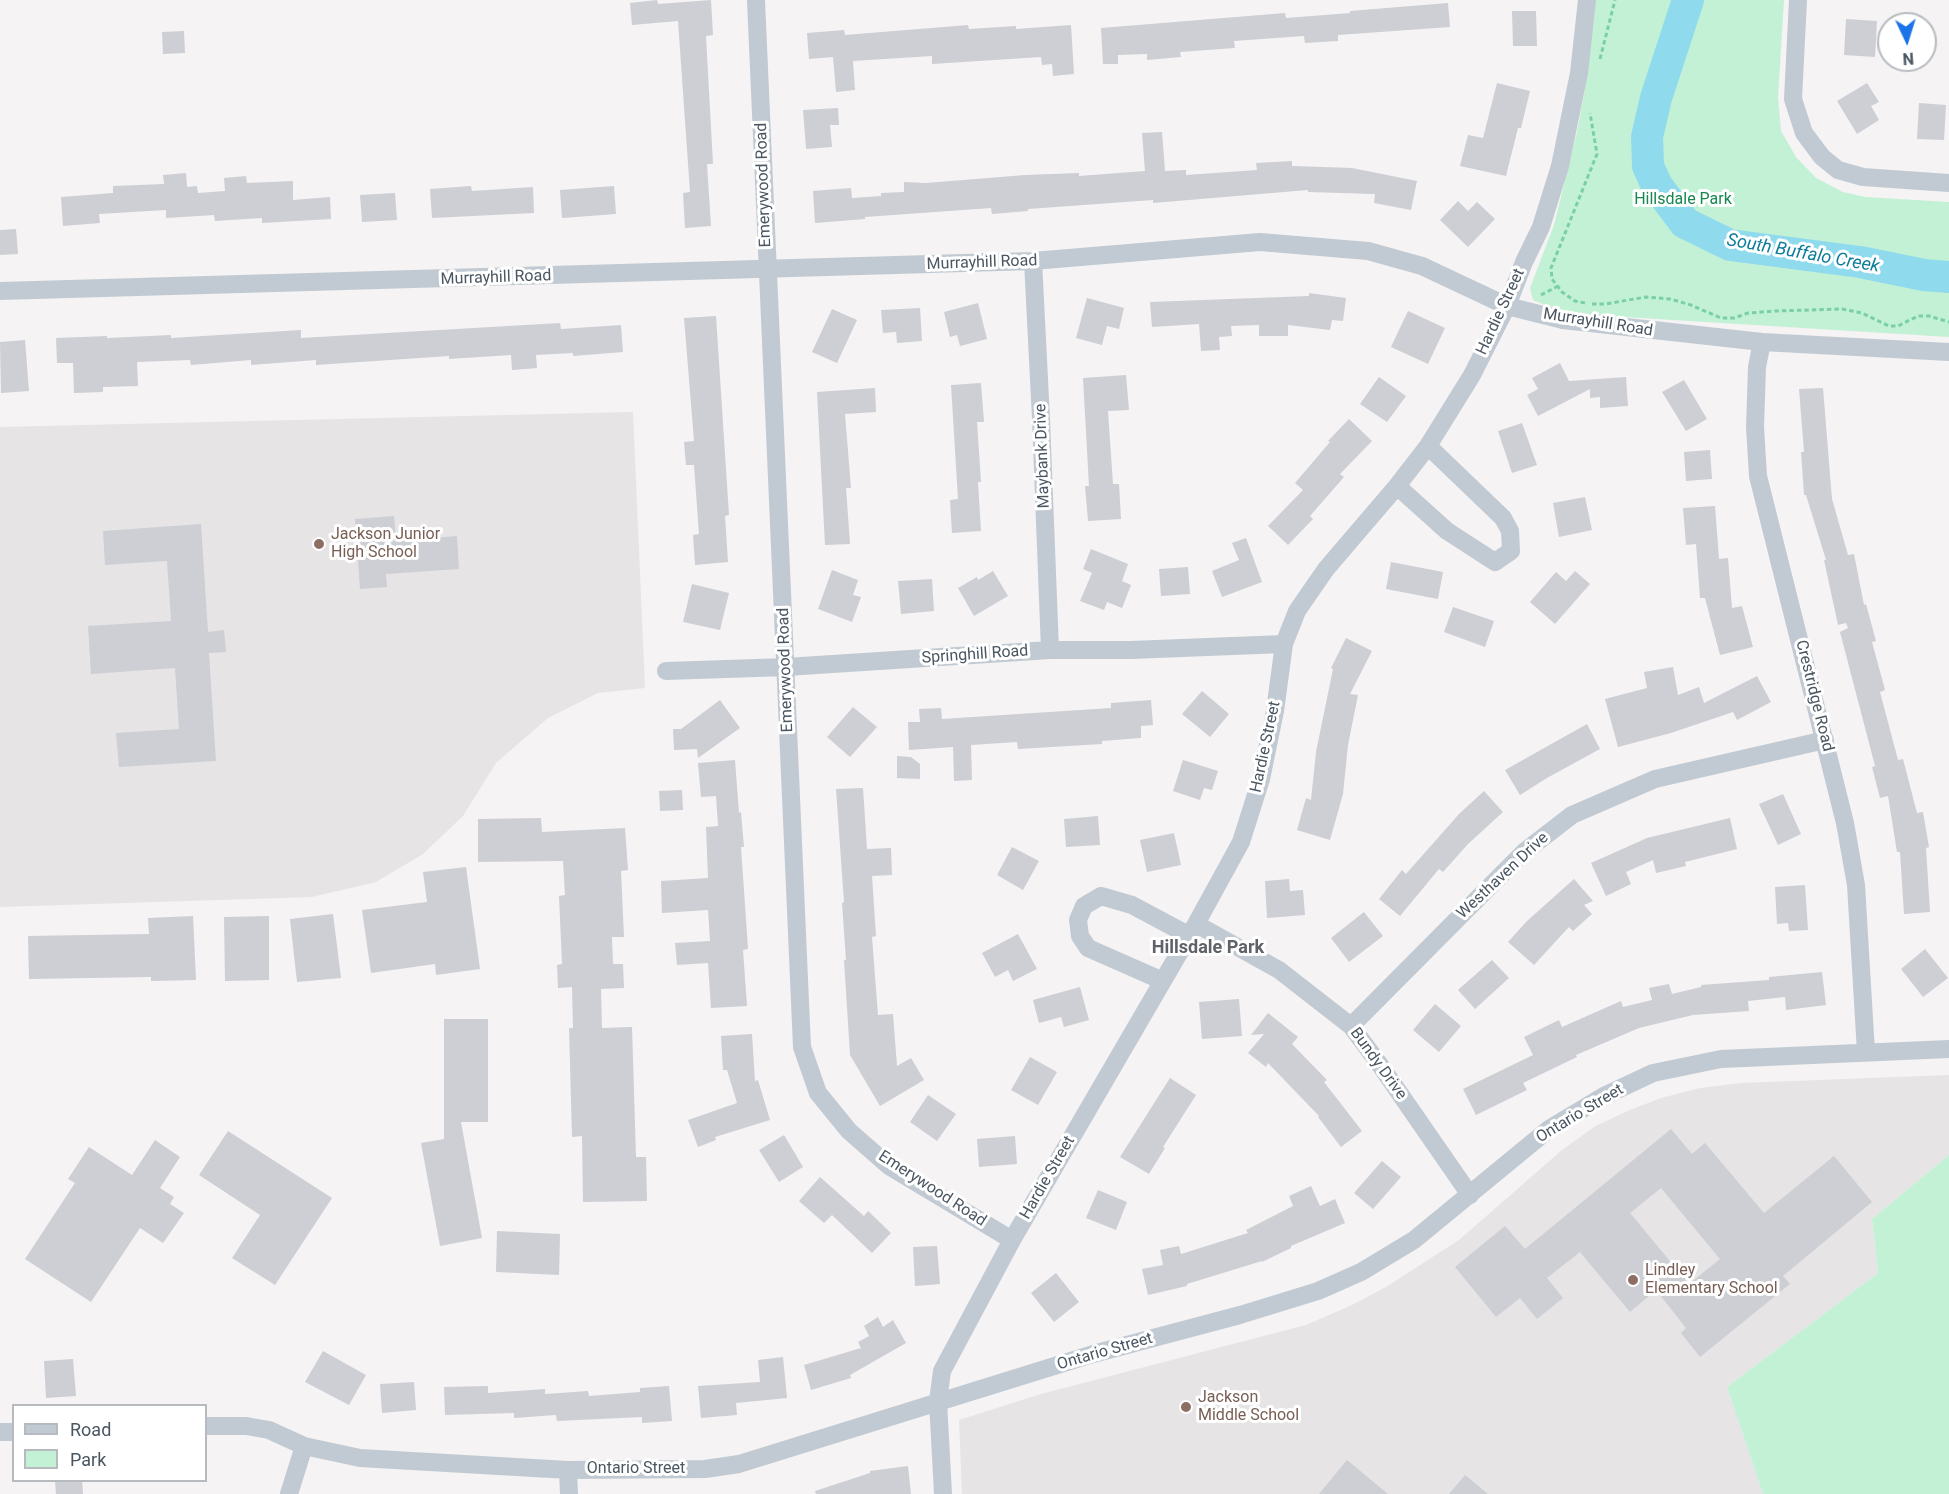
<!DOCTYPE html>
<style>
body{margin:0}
#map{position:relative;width:1949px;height:1494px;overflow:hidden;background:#f5f3f3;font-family:Roboto,sans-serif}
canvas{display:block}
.legend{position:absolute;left:12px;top:1404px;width:195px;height:78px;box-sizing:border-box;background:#fff;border:2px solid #b7bbc0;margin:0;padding:8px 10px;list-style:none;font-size:18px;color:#4a5661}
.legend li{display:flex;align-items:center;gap:12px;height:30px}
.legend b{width:30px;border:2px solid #b7bbc0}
.north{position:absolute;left:1877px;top:12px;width:60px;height:60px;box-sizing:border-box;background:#fff;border:2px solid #b7bbc0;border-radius:50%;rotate:176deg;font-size:16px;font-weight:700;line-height:24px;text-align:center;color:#4a5661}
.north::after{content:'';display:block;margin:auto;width:21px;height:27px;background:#1a73e8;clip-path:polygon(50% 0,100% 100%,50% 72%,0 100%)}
</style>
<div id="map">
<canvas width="1949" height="1494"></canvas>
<ul class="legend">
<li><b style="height:8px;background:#c1cad2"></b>Road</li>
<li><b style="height:16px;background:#c3f1d5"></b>Park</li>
</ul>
<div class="north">N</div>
</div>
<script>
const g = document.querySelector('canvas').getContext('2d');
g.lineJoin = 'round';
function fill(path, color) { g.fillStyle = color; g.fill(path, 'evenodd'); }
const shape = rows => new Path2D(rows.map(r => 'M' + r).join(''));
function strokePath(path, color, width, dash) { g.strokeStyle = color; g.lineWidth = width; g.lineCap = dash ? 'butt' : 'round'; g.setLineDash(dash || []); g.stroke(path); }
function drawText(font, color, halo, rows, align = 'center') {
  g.font = font + ' Roboto,sans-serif'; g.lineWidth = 6; g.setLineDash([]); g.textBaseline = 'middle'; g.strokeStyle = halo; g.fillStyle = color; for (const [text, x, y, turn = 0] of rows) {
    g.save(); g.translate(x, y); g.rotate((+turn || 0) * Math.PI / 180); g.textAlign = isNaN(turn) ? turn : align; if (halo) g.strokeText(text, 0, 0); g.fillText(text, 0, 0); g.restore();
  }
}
fill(shape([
 [633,412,645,688,598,693,548,718,496,763,463,816,423,854,376,882,312,897,0,907,0,427],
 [1949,1075,1949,1155,1872,1219,1878,1273,1727,1387,1763,1494,962,1494,959,1420,1041,1394,1306,1325,1352,1305,1386,1287,1459,1240,1562,1150,1594,1127,1625,1112,1661,1098,1700,1088,1742,1083]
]), '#e6e4e5');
fill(shape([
 [1593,0,1784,0,1778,97,1781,131,1796,157,1816,178,1843,192,1865,197,1949,202,1949,337,1592,315,1552,308,1533,300,1530,288,1554,225,1577,132,1585,89],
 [1949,1155,1949,1494,1763,1494,1727,1387,1878,1273,1872,1219]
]), '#c3f1d5');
strokePath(shape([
 [1688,0,1656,98,1647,137,1648,166,1657,186,1685,223,1730,245,1860,262,1924,275,1949,277]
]), '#90daee', 32);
fill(shape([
 [657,0,658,4,711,0,713,35,706,36,713,164,707,164,711,226,685,228,683,193,690,192,678,21,632,25,630,3],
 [1448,3,1450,27,1338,35,1338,41,1305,43,1304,36,1234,41,1235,48,1180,52,1181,57,1147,60,1147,54,1118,55,1118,64,1103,64,1101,28,1285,13,1286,18,1350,13,1350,11],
 [1512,11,1536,11,1537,46,1513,46],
 [1846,19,1877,21,1875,57,1844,55],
 [968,25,969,29,1016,26,1016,29,1071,25,1074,74,1053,76,1052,64,1042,65,1041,57,932,64,932,56,853,61,855,90,836,92,833,57,809,59,807,33,844,30,845,35],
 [184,31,185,53,163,54,162,32],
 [1497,83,1530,91,1521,128,1518,128,1506,176,1460,166,1468,135,1483,138],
 [1867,83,1879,102,1871,106,1879,120,1857,134,1837,101],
 [1919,103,1946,105,1944,140,1917,139],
 [838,108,839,125,830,125,832,147,806,149,803,110],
 [1162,132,1165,171,1186,170,1186,175,1257,170,1256,163,1292,161,1292,166,1352,168,1417,181,1411,210,1374,203,1375,194,1308,192,1308,190,1153,203,1153,200,1028,209,1028,211,992,214,991,208,865,217,865,219,815,223,813,191,851,188,852,198,881,196,881,193,904,192,904,182,926,183,1025,175,1079,173,1079,176,1145,171,1142,133],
 [186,173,187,187,197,186,198,193,225,191,224,178,246,176,247,183,293,181,293,200,330,197,331,219,262,223,262,218,215,221,214,215,166,218,166,210,99,214,100,223,63,226,61,197,113,193,113,186,164,184,163,175],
 [471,186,472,191,533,187,534,213,432,218,430,189],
 [614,186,616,214,562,218,560,190],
 [395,193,397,220,362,222,360,195],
 [1458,201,1468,211,1477,202,1495,219,1468,247,1440,220],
 [16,229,18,254,0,255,0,230],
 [1309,293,1346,298,1343,321,1332,320,1330,330,1288,325,1288,336,1259,336,1259,325,1231,326,1232,336,1219,337,1220,350,1201,351,1199,324,1152,327,1150,302,1309,296],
 [1087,298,1124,308,1119,329,1107,326,1102,345,1076,338],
 [978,303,987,339,960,346,957,335,950,337,944,312],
 [920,308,922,341,897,343,896,332,883,333,881,310],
 [832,309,857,320,837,363,812,352],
 [1408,311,1445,328,1428,364,1391,347],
 [716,316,729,515,725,516,728,562,695,565,693,535,699,534,694,465,686,465,684,442,694,441,684,318],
 [560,323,561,329,621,325,623,352,573,356,573,353,536,355,537,368,512,370,511,355,449,359,449,356,316,365,316,360,251,365,251,360,191,365,190,360,137,362,138,386,103,387,103,392,74,393,73,363,57,363,56,338,107,336,107,338,171,335,171,338,301,330,301,338],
 [25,340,29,391,1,393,0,342],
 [1560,363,1569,381,1626,377,1628,406,1600,408,1600,397,1590,398,1590,389,1538,416,1527,395,1538,389,1532,378],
 [1126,375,1129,410,1108,411,1113,484,1119,484,1121,519,1088,521,1085,486,1089,486,1083,378],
 [1379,377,1406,396,1387,422,1360,404],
 [1684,380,1707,419,1686,431,1662,392],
 [981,383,984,422,977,422,981,482,978,482,981,531,952,533,950,500,958,499,951,385],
 [875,388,876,412,845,414,851,488,846,488,850,544,825,545,817,392],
 [1823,388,1832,499,1848,555,1854,554,1864,605,1866,604,1876,641,1872,642,1885,690,1880,692,1898,760,1903,759,1917,813,1923,812,1929,847,1926,848,1930,912,1904,914,1900,852,1897,852,1888,796,1880,798,1872,767,1875,766,1840,632,1848,628,1846,623,1838,625,1824,560,1826,560,1806,495,1804,495,1801,452,1804,452,1799,389],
 [1349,419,1372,441,1340,474,1344,477,1310,516,1313,519,1288,545,1268,526,1303,490,1295,483,1330,442,1328,441],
 [1522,423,1537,465,1512,473,1498,431],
 [1710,450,1712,479,1686,481,1684,452],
 [1585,497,1592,530,1559,537,1553,503],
 [1715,506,1719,559,1728,558,1732,608,1742,606,1753,647,1720,655,1705,598,1700,598,1696,544,1686,545,1683,508],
 [394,516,396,541,457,536,459,569,386,574,387,587,360,589,355,519],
 [201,524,208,632,224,630,226,652,209,653,216,761,119,767,116,733,179,729,175,668,91,674,88,626,171,621,167,561,105,565,103,531],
 [1246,538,1262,582,1222,597,1212,571,1239,560,1232,543],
 [1091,549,1128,564,1122,581,1131,585,1122,608,1107,602,1104,610,1080,601,1092,573,1083,569],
 [1391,562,1443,572,1438,599,1386,589],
 [1188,567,1190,594,1161,596,1159,569],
 [832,570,858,580,853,595,861,597,852,622,818,609],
 [993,571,1008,596,974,616,958,588,977,577,978,580],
 [1575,571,1590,584,1555,624,1530,602,1556,572,1566,581],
 [932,579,934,611,901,614,898,581],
 [692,584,729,593,720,630,683,622],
 [1453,607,1494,621,1485,647,1444,632],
 [1346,638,1372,651,1350,694,1358,695,1348,745,1343,794,1330,840,1297,830,1306,798,1311,800,1316,752,1333,669,1331,668],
 [1673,667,1678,695,1699,687,1704,703,1757,676,1771,702,1737,720,1733,712,1671,733,1618,747,1605,699,1647,688,1644,672],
 [1202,691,1229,714,1210,737,1182,714],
 [720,700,740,728,698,758,697,749,674,750,673,729,681,729],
 [1151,700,1153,725,1141,726,1141,738,1102,741,1102,744,1018,749,1017,742,971,745,972,780,954,781,953,747,909,750,908,722,920,722,919,709,941,708,942,719,1111,708,1111,703],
 [853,707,877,727,850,757,827,737],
 [1587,724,1600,749,1547,778,1520,795,1505,770],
 [897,756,911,757,920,764,920,779,897,778],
 [735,760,739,813,741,812,744,847,741,847,748,949,743,950,747,1006,711,1008,708,963,677,965,675,943,710,941,708,910,662,913,661,881,708,878,706,827,718,826,716,796,701,797,698,763],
 [1183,760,1218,771,1212,790,1204,788,1200,800,1173,791],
 [863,788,867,849,891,848,892,875,872,876,876,936,872,937,878,1015,893,1014,897,1066,911,1058,924,1080,880,1106,850,1055,844,960,846,960,842,903,844,902,836,789],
 [682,790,683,810,660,811,659,791],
 [1484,791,1503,812,1468,844,1443,872,1439,869,1400,916,1379,899,1402,870,1406,874,1459,814],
 [1783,794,1801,834,1778,845,1759,804],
 [1098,816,1100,845,1066,847,1064,819],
 [541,818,542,832,625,828,628,870,621,871,624,937,612,937,613,964,623,964,624,988,601,989,602,1028,632,1027,636,1157,646,1157,647,1201,583,1202,582,1136,572,1137,569,1028,573,1028,572,987,558,988,557,965,562,964,559,896,565,895,563,861,478,862,478,819],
 [1730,818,1737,849,1685,862,1686,866,1656,873,1653,860,1626,872,1631,884,1606,896,1591,863,1647,838],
 [1174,833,1181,865,1147,872,1140,840],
 [1012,847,1039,861,1023,890,997,875],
 [466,867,480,969,436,975,435,964,371,973,362,910,427,902,423,872],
 [1289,879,1290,891,1303,890,1305,915,1267,918,1265,881],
 [1574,879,1593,901,1584,905,1592,914,1573,931,1569,927,1534,965,1508,942,1526,922],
 [1805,885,1808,930,1789,931,1788,923,1777,924,1775,887],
 [1364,912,1383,936,1349,962,1331,938],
 [333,914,341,978,297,982,290,919],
 [193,916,196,980,151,981,151,977,29,979,28,936,149,934,148,918],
 [269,916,269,980,225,981,224,917],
 [1018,934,1037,969,1013,981,1008,970,995,977,982,953],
 [1925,949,1948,978,1923,997,1901,969],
 [1492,960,1509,978,1475,1009,1458,990],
 [1822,972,1826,1005,1786,1010,1785,997,1748,1001,1749,1011,1693,1015,1639,1028,1576,1055,1577,1057,1523,1083,1527,1090,1476,1115,1463,1089,1533,1055,1524,1037,1559,1020,1562,1027,1621,1001,1623,1007,1652,1000,1649,988,1669,984,1672,994,1701,987,1701,985,1769,980,1769,977],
 [1080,987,1089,1020,1064,1027,1061,1017,1039,1023,1033,1000],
 [1239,999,1242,1036,1202,1039,1199,1002],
 [1435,1004,1461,1026,1439,1052,1413,1030],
 [1268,1013,1298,1037,1292,1044,1327,1080,1324,1082,1362,1131,1341,1147,1318,1117,1319,1116,1268,1063,1266,1067,1248,1053,1264,1034,1251,1035],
 [444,1019,488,1019,488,1122,461,1122,482,1238,440,1246,421,1143,444,1139],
 [752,1034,755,1081,758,1080,770,1120,715,1137,716,1140,698,1147,688,1120,737,1103,727,1070,723,1070,721,1036],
 [1030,1057,1057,1072,1038,1105,1011,1090],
 [1170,1078,1196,1095,1163,1147,1165,1148,1149,1174,1120,1157],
 [928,1095,956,1114,937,1141,910,1122],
 [1671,1129,1692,1154,1705,1143,1764,1213,1834,1156,1872,1202,1783,1276,1790,1284,1700,1357,1681,1333,1686,1328,1656,1290,1630,1312,1580,1252,1547,1278,1563,1298,1537,1319,1520,1298,1496,1317,1455,1267,1505,1226,1525,1249],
 [1661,1188,1720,1259,1689,1284,1630,1213],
 [228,1131,332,1198,275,1285,232,1258,260,1215,199,1175],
 [784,1135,803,1167,779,1182,759,1150],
 [1015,1136,1017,1164,979,1167,977,1139],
 [155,1140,180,1157,160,1188,174,1197,170,1204,184,1213,163,1243,140,1228,91,1302,25,1259,75,1183,68,1179,89,1147,132,1175],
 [1382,1161,1401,1177,1373,1209,1354,1193],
 [820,1177,864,1216,868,1211,891,1233,872,1253,832,1215,824,1223,799,1201],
 [1311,1186,1320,1206,1335,1199,1345,1223,1291,1246,1291,1248,1262,1262,1262,1261,1187,1284,1187,1286,1148,1295,1142,1269,1163,1265,1160,1250,1179,1246,1181,1254,1248,1233,1246,1230,1293,1206,1289,1196],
 [1098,1190,1127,1202,1116,1230,1086,1218],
 [497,1231,560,1234,559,1275,496,1272],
 [937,1246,940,1284,915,1286,913,1247],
 [1056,1273,1079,1302,1054,1322,1031,1293],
 [878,1317,883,1327,893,1320,906,1343,850,1375,851,1378,811,1390,804,1365,861,1348,858,1342,869,1336,864,1326],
 [323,1351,366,1375,349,1405,305,1382],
 [783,1357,787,1398,736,1403,737,1415,701,1418,698,1386,760,1382,758,1360],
 [73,1359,76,1396,46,1398,44,1361],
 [414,1382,416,1410,382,1413,380,1384],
 [488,1386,488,1393,545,1389,545,1394,588,1391,589,1396,640,1392,640,1388,669,1386,672,1421,642,1423,642,1417,557,1421,556,1415,514,1418,514,1413,445,1415,444,1387],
 [1347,1460,1388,1494,1319,1494],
 [908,1466,911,1494,816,1494,815,1491,870,1473,870,1471],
 [1465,1475,1488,1494,1449,1494],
 [55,1480,82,1480,83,1494,56,1494]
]), '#cdcfd5');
strokePath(shape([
 [1600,59,1615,0],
 [1541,295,1558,286],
 [1585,303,1575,301,1562,292,1552,279,1551,268,1597,154,1590,113],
 [1592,304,1605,304,1646,297,1670,299,1691,305,1721,318,1734,318,1748,313,1776,311,1842,309,1862,313,1889,326,1898,326,1918,316,1929,316,1949,322]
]), '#7ad0a6', 3, [4.5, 3]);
strokePath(shape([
 [756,0,802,1047,818,1093,849,1131,889,1166,1012,1240],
 [1798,0,1793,99,1804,133,1822,157,1838,170,1863,177,1949,183],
 [1033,261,1041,419,1050,650],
 [0,291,1033,261,1260,242,1368,251,1422,266,1507,306,1563,320,1762,342,1949,352],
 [1762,342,1757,367,1755,427,1758,476,1845,823,1856,885,1866,1052],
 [1397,486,1447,531,1495,562,1511,551,1510,531,1503,518,1428,446],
 [666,671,786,667,1050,650,1131,650,1284,644],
 [1196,924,1279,970,1351,1026,1380,1065,1470,1195],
 [1163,981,1088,948,1080,936,1078,920,1084,906,1101,896,1132,905,1190,936],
 [1351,1026,1524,852,1572,815,1655,779,1825,740],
 [206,1426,246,1426,269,1430,304,1446,360,1458,568,1470,705,1469,739,1464,1093,1354,1240,1315,1318,1291,1361,1272,1414,1240,1549,1129,1604,1096,1653,1073,1721,1059,1949,1049],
 [0,1432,14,1432],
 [568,1470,569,1494],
 [289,1494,304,1446],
 [943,1494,938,1401,942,1371,1012,1240,1196,924,1241,842,1261,779,1275,711,1284,644,1297,611,1326,569,1397,486,1428,446,1472,375,1507,306,1524,262,1541,227,1560,166,1579,73,1587,0]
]), '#c1cad2', 18);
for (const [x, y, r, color] of [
 [319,544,6,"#8d6e63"],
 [1633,1280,6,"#8d6e63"],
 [1186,1407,6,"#8d6e63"]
]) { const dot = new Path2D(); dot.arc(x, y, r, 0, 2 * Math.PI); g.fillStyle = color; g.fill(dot); strokePath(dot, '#fff', 2); }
drawText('16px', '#4a5661', '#fff', [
 ["Emerywood Road",764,185,-92],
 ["Murrayhill Road",982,263,-2],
 ["Murrayhill Road",496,278,-2],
 ["Hardie Street",1501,312,-65],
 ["Murrayhill Road",1598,323,9],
 ["Maybank Drive",1043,456,-92],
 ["Springhill Road",975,655,-4],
 ["Emerywood Road",786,670,-92],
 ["Crestridge Road",1814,696,76],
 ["Hardie Street",1266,747,-78],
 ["Westhaven Drive",1503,876,-43],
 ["Bundy Drive",1378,1064,54],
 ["Ontario Street",1580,1114,-31],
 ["Hardie Street",1048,1178,-60],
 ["Emerywood Road",932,1189,33],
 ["Ontario Street",1105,1352,-16],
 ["Ontario Street",636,1469]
]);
drawText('16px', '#17864f', '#fff', [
 ["Hillsdale Park",1683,200]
]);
drawText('16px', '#785e54', '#fff', [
 ["Jackson Junior",331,535],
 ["High School",331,553],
 ["Lindley",1645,1271],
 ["Elementary School",1645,1289],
 ["Jackson",1198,1398],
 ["Middle School",1198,1416]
], 'left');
drawText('italic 18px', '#0c7c9b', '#fff', [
 ["South Buffalo Creek",1803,254,10]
]);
drawText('bold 18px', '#5f6368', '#fff', [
 ["Hillsdale Park",1208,948]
]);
</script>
